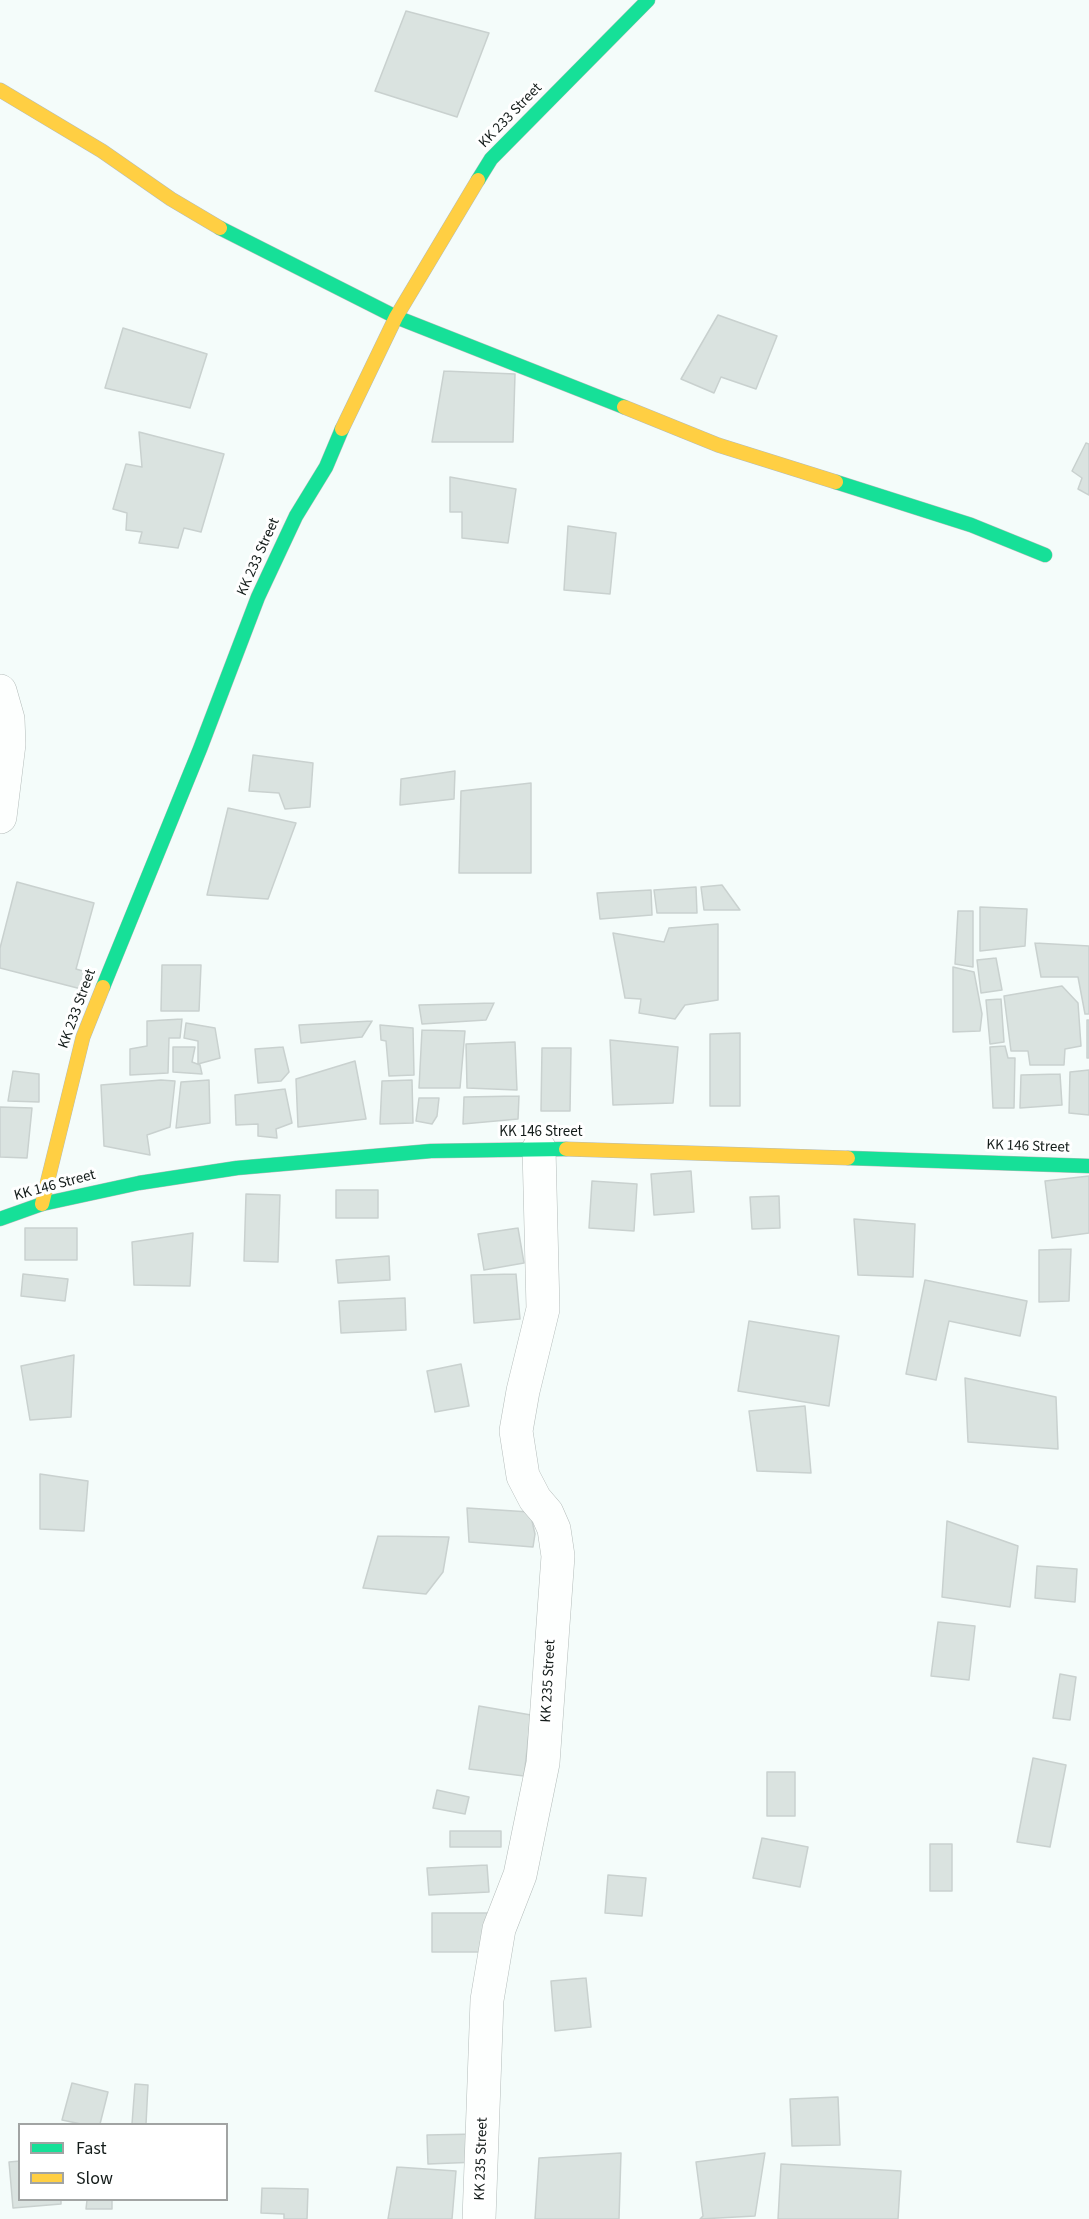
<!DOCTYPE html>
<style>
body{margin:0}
#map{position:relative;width:1089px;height:2219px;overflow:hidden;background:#f4fcfa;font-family:"Source Sans 3",sans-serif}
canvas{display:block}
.legend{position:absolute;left:18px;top:2123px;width:210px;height:78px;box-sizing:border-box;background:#fff;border:2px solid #a1a4a3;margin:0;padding:8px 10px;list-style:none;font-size:18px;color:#141c1a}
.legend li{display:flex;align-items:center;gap:12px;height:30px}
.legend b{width:30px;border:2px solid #a1a4a3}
</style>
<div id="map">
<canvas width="1089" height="2219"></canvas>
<ul class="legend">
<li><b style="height:8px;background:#16e098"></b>Fast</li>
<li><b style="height:8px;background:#ffcf43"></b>Slow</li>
</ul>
</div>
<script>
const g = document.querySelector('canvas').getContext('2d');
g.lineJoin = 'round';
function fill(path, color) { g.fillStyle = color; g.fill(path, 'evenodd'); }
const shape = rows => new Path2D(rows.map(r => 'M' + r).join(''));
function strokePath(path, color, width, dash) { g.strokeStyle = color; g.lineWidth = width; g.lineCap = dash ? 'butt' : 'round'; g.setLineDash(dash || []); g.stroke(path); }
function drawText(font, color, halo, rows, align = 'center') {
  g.font = font + ' "Source Sans 3",sans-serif'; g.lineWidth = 6; g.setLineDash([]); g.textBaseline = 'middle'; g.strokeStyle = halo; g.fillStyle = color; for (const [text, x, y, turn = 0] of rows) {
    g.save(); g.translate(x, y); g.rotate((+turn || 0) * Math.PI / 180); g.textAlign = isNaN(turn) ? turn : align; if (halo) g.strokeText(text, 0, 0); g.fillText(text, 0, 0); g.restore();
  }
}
const building = shape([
 [406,11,489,33,457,117,375,91,406,11],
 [718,315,777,336,756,389,721,377,714,393,681,379,718,315],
 [123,328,207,354,190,408,105,388,123,328],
 [444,371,515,374,513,442,432,442,444,371],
 [139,432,224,454,201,532,184,528,178,548,139,543,142,532,126,530,127,513,113,509,126,464,142,467,139,432],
 [1086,443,1089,444,1089,495,1078,489,1082,478,1072,471,1086,443],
 [450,477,516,489,508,543,462,538,462,512,450,512,450,477],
 [568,526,616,533,610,594,564,590,568,526],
 [253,755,313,763,310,807,285,809,279,793,249,791,253,755],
 [455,771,454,799,400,805,401,779,455,771],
 [531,783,531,873,459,873,461,791,531,783],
 [228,808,296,823,268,899,207,895,228,808],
 [17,882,94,903,76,969,90,973,85,990,0,968,0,948,17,882],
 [722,885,740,910,704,910,701,887,722,885],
 [696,887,697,913,657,913,654,890,696,887],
 [651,890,652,915,600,919,597,893,651,890],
 [980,907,1027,909,1025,946,980,951,980,907],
 [958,911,973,911,973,967,955,964,958,911],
 [718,924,718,1000,685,1005,675,1019,639,1013,641,999,625,998,613,933,664,942,669,928,718,924],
 [1035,943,1089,946,1089,1014,1085,1014,1078,977,1041,977,1035,943],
 [996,958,1002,990,981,993,977,960,996,958],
 [162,965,201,965,199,1011,161,1011,162,965],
 [953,967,974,972,982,1014,980,1031,953,1032,953,967],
 [1062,986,1078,1003,1081,1046,1065,1049,1064,1065,1030,1065,1028,1051,1011,1051,1004,996,1062,986],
 [1001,999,1004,1042,990,1044,986,1000,1001,999],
 [494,1003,486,1020,422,1024,419,1005,494,1003],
 [182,1019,180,1038,169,1038,168,1073,130,1075,130,1049,147,1046,147,1021,182,1019],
 [1087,1020,1089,1020,1089,1058,1087,1058,1087,1020],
 [372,1021,362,1037,301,1043,299,1025,372,1021],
 [186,1023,215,1028,220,1058,198,1064,198,1041,184,1038,186,1023],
 [380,1025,413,1028,414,1075,389,1076,386,1041,381,1040,380,1025],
 [422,1030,465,1031,460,1088,419,1088,422,1030],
 [740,1033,740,1106,710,1106,710,1034,740,1033],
 [610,1040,678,1047,673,1103,613,1105,610,1040],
 [515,1042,517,1090,467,1088,466,1044,515,1042],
 [1005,1046,1008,1058,1015,1058,1014,1108,993,1108,990,1047,1005,1046],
 [173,1047,195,1047,192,1062,200,1065,202,1074,173,1072,173,1047],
 [283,1047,289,1072,281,1081,258,1083,255,1049,283,1047],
 [542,1048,571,1048,570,1111,541,1111,542,1048],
 [355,1061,366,1119,298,1127,296,1079,355,1061],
 [1089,1070,1089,1115,1069,1113,1070,1072,1089,1070],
 [13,1071,39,1074,39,1102,8,1101,13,1071],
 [1060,1074,1062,1105,1020,1108,1021,1075,1060,1074],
 [161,1080,175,1081,170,1127,147,1135,150,1155,104,1146,101,1085,161,1080],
 [209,1080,210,1123,176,1128,181,1082,209,1080],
 [412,1080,413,1123,380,1124,382,1081,412,1080],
 [285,1089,292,1123,276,1129,277,1138,258,1136,258,1124,236,1125,235,1095,285,1089],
 [519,1096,518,1119,463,1124,464,1097,519,1096],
 [419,1098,439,1098,437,1116,432,1124,416,1121,419,1098],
 [0,1107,32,1108,27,1158,0,1157,0,1107],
 [691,1171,694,1212,654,1215,651,1174,691,1171],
 [1089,1176,1089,1233,1052,1238,1045,1181,1089,1176],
 [592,1181,637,1184,634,1231,589,1228,592,1181],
 [336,1190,378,1190,378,1218,336,1218,336,1190],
 [246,1194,280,1195,278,1262,244,1261,246,1194],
 [779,1196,780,1228,752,1229,750,1197,779,1196],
 [854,1219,915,1224,913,1277,858,1275,854,1219],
 [25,1228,77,1228,77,1260,25,1260,25,1228],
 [518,1228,524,1263,484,1270,478,1234,518,1228],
 [193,1233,190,1286,134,1285,132,1242,193,1233],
 [1071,1249,1069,1301,1039,1302,1039,1250,1071,1249],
 [389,1256,390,1280,338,1283,336,1260,389,1256],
 [23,1274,68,1279,65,1301,21,1296,23,1274],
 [516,1274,520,1319,474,1323,471,1275,516,1274],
 [925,1280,1027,1301,1020,1336,949,1321,936,1380,906,1374,925,1280],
 [405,1298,406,1330,341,1333,339,1301,405,1298],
 [749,1321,839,1336,829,1406,738,1391,749,1321],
 [74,1355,71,1417,30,1420,21,1366,74,1355],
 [461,1364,469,1406,435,1412,427,1371,461,1364],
 [965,1378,1056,1397,1058,1449,968,1442,965,1378],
 [805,1406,811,1473,757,1471,749,1411,805,1406],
 [40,1474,88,1481,84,1531,40,1529,40,1474],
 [467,1508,530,1512,535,1534,533,1547,469,1542,467,1508],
 [947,1521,1018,1546,1010,1607,942,1597,947,1521],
 [378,1536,449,1537,443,1572,426,1594,363,1588,378,1536],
 [1037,1566,1077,1569,1075,1602,1035,1598,1037,1566],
 [938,1622,975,1626,969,1680,931,1676,938,1622],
 [1060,1674,1076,1677,1070,1720,1053,1718,1060,1674],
 [479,1706,531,1715,524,1776,469,1769,479,1706],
 [1033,1758,1066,1765,1050,1847,1017,1842,1033,1758],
 [767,1772,795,1772,795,1816,767,1816,767,1772],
 [437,1790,469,1797,465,1814,433,1808,437,1790],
 [450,1831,501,1831,501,1847,450,1847,450,1831],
 [762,1838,808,1847,800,1887,753,1878,762,1838],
 [930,1844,952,1844,952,1891,930,1891,930,1844],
 [487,1865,489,1892,429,1895,427,1868,487,1865],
 [608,1875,646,1878,642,1916,605,1913,608,1875],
 [432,1913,490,1913,490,1952,432,1952,432,1913],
 [586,1978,591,2027,555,2031,551,1981,586,1978],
 [72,2083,108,2092,100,2124,81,2124,62,2120,72,2083],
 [135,2084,148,2085,146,2124,132,2124,135,2084],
 [838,2097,840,2145,792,2146,790,2099,838,2097],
 [477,2134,478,2162,428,2164,427,2135,477,2134],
 [621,2153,619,2219,535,2219,539,2158,621,2153],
 [765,2153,755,2216,700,2219,703,2216,696,2162,765,2153],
 [20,2161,20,2200,61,2200,61,2204,13,2208,9,2162,20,2161],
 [781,2164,901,2171,898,2219,778,2219,781,2164],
 [397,2167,456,2171,452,2219,388,2219,397,2167],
 [262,2188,308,2189,307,2219,284,2219,284,2214,261,2213,262,2188],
 [87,2200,112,2200,112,2209,86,2209,87,2200]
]);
fill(building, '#dae3e0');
strokePath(building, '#c9d1cf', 1.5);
const street = shape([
 [0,691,8,719,9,744,0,817],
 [479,2219,487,2000,499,1929,520,1875,543,1763,558,1556,554,1529,547,1513,535,1499,523,1476,516,1431,523,1391,543,1309,539,1148]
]);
const fast = shape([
 [478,180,491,159,648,0],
 [220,228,396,317,624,407],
 [836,482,971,525,1045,555],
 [103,987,200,749,258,597,296,516,326,467,342,429],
 [848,1158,1089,1166],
 [0,1219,42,1204,139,1183,237,1168,431,1151,566,1149]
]);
const slow = shape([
 [0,90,102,151,171,199,220,228],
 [624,407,718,445,836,482],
 [342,429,396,317,478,180],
 [566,1149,848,1158],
 [42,1204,83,1037,103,987]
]);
strokePath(street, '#b4bcba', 34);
strokePath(fast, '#b4bcba', 15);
strokePath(slow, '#b4bcba', 15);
strokePath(street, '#fdfffe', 33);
strokePath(fast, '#16e098', 14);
strokePath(slow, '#ffcf43', 14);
drawText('15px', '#141c1a', '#fff', [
 ["KK 233 Street",511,116,-46],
 ["KK 233 Street",259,557,-66],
 ["KK 233 Street",78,1009,-70],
 ["KK 146 Street",541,1133],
 ["KK 146 Street",1028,1147,2],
 ["KK 146 Street",55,1186,-15],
 ["KK 235 Street",549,1681,-87],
 ["KK 235 Street",482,2159,-88]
]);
</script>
